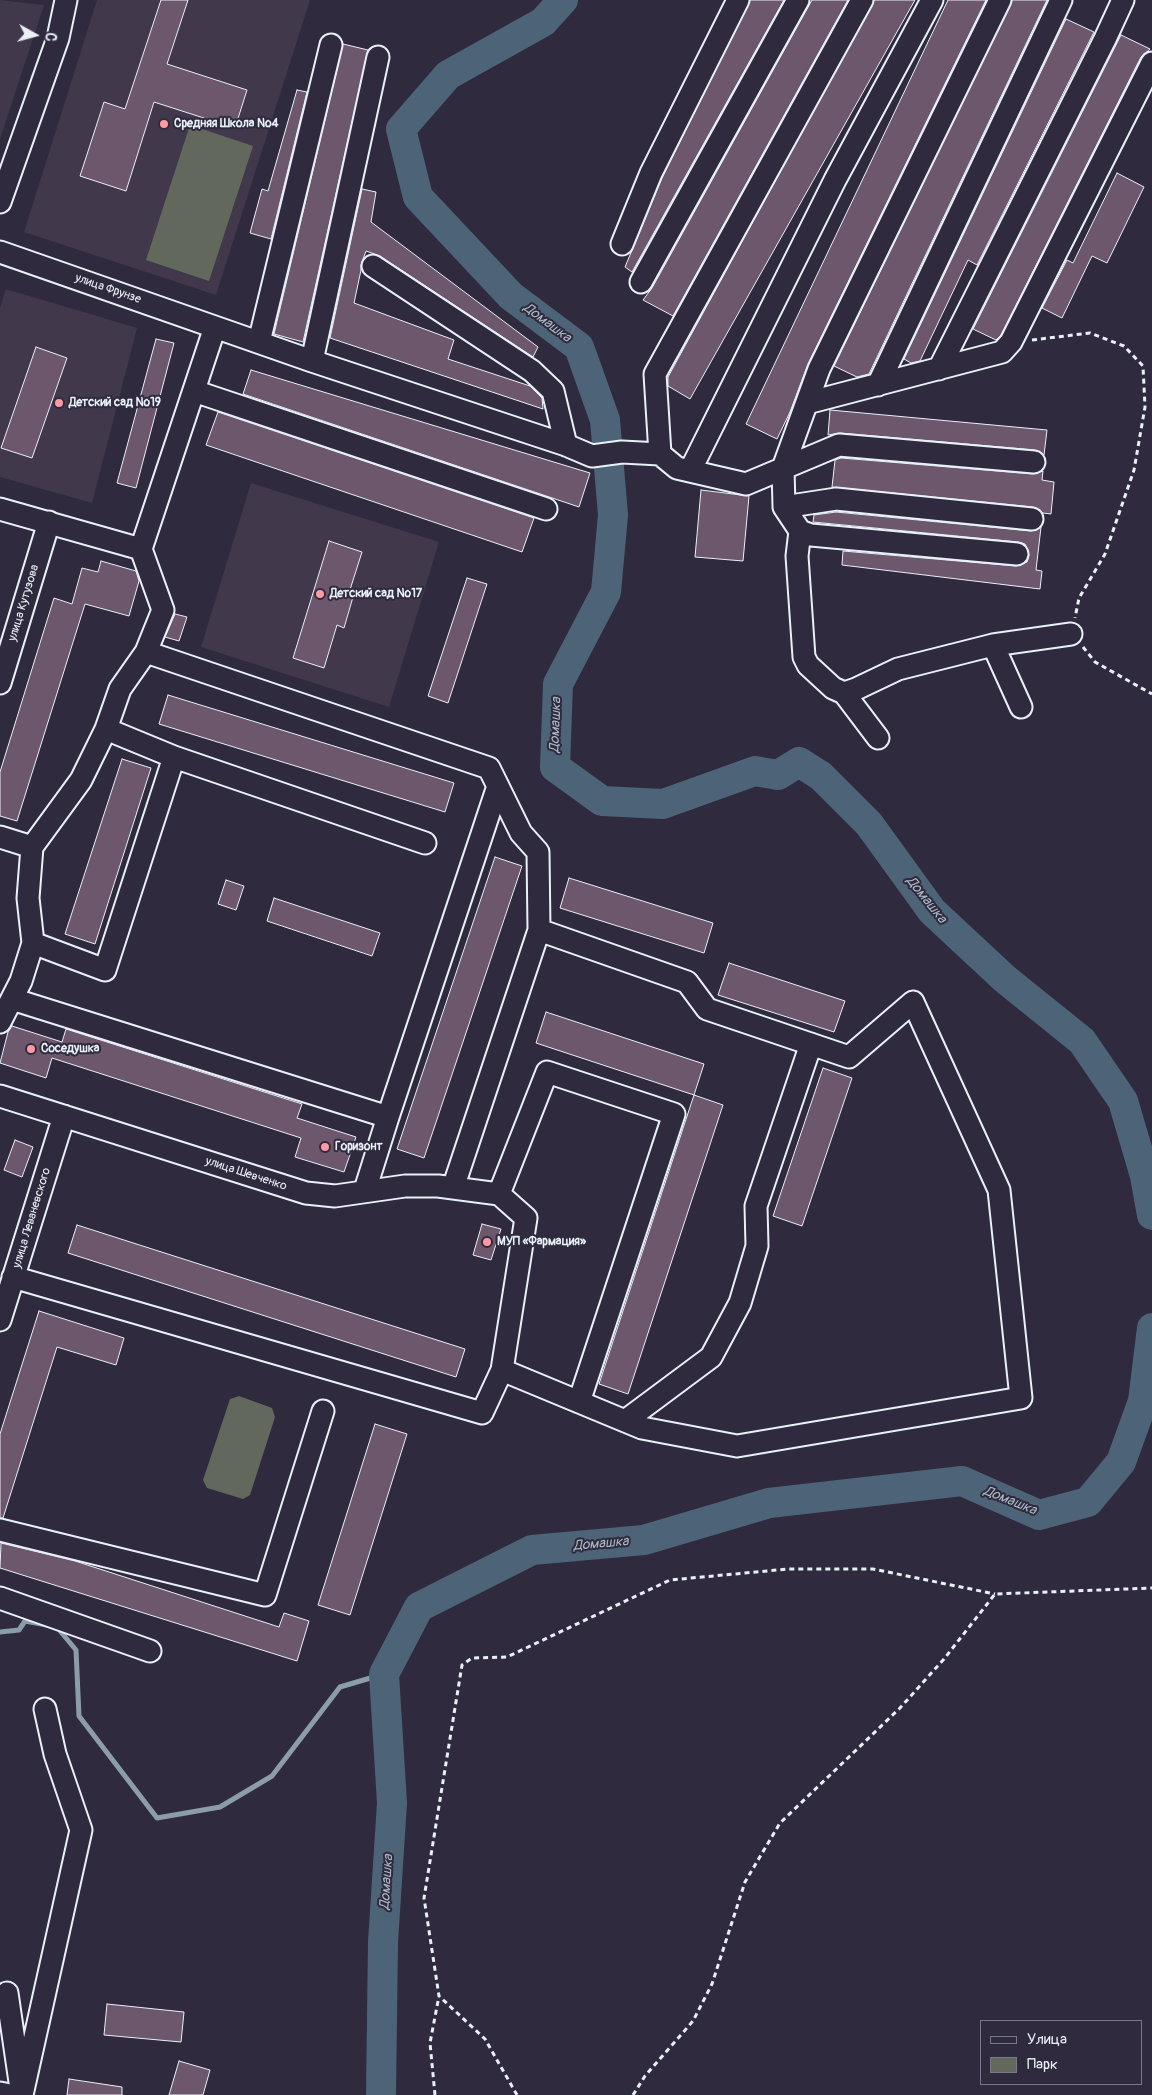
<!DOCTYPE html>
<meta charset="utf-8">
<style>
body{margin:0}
#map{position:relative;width:1152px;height:2095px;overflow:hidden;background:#2f2a3d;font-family:Pangolin,sans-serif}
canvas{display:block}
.legend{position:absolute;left:980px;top:2020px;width:162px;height:65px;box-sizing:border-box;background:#2f2a3d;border:1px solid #797a88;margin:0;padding:6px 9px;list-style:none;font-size:15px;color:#e8f1f8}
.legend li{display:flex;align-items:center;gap:10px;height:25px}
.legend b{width:25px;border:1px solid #797a88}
.north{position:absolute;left:10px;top:10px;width:50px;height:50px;-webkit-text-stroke:4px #2f2a3d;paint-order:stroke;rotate:97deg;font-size:14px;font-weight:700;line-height:20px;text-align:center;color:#e8f1f8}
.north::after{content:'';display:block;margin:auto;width:18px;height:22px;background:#e8f1f8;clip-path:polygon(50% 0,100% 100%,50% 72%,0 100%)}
</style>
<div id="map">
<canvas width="1152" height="2095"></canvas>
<ul class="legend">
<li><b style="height:6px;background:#2f2a3d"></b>Улица</li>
<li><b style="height:14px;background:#62695c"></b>Парк</li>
</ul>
<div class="north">С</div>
</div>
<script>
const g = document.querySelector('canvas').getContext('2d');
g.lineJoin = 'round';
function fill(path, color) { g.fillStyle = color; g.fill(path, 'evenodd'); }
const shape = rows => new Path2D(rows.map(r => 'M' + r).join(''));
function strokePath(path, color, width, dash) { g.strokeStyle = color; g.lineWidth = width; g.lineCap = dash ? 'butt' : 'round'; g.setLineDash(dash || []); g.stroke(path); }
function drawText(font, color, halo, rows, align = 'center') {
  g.font = font + ' Pangolin,sans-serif'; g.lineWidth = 4; g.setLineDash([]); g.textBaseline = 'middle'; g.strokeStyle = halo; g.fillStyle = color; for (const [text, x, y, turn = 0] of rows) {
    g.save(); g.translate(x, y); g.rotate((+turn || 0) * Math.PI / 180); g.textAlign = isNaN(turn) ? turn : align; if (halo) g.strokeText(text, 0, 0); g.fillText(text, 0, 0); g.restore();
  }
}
fill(shape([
 [0,0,44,5,0,139],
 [97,0,310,0,216,295,24,232],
 [6,289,137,328,92,503,0,477,0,308],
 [251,483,439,542,389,707,201,647]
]), '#41384b');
fill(shape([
 [190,125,253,146,209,281,146,260],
 [239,1396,272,1408,275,1417,250,1495,243,1499,207,1488,203,1480,230,1399]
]), '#62695c');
strokePath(shape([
 [56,1626,76,1650,79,1716,157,1818,220,1807,272,1776,340,1687,384,1674],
 [0,1632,19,1630,25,1621,47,1625]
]), '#8b9cab', 5);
strokePath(shape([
 [563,0,543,22,448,75,401,129,418,197,511,296,579,347,605,420,613,515,606,592,558,684,555,767,602,801,663,804,755,771,778,775,799,762,821,776,869,824,932,911,1005,979,1082,1041,1123,1101,1145,1176,1152,1215],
 [381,2095,383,1942,392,1803,384,1674,419,1607,532,1550,644,1540,769,1503,962,1481,1039,1515,1088,1502,1121,1462,1143,1401,1152,1328]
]), '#4d6478', 30);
const building = shape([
 [161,0,188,0,167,64,247,90,235,128,154,102,126,191,80,176,104,102,125,109,161,0],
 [750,0,784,0,632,272,625,267,662,178,750,0],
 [812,0,848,0,673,316,643,300,652,288,812,0],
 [874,0,915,0,690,399,668,386,668,377,874,0],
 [948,0,986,0,808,364,790,412,777,439,746,424,948,0],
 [1012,0,1047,0,869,374,857,377,834,366,1012,0],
 [1066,19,1094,32,977,265,968,260,920,361,911,363,904,359,1066,19],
 [1121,35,1150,49,1141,57,1001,335,996,340,973,329,1121,35],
 [343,44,368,50,303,342,274,334,343,44],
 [297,90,307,92,271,239,250,233,262,189,268,191,297,90],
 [1117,173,1144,187,1107,263,1092,256,1062,318,1042,308,1067,260,1073,263,1117,173],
 [362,189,376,192,371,222,538,347,533,357,380,256,366,251,361,265,361,270,354,303,454,340,448,359,530,386,542,398,543,409,330,338,362,189],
 [156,339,174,343,136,488,117,483,156,339],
 [36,347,67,358,32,458,1,448,36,347],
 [251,370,590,473,579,507,243,394,251,370],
 [830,410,1047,430,1044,455,1035,450,840,433,828,435,830,410],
 [218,412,534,518,522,552,206,445,218,412],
 [841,458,1033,474,1043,471,1042,480,1054,482,1051,514,1043,513,1033,507,832,487,835,460,841,458],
 [701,490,749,496,743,561,695,557,701,490],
 [836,512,1031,531,1041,527,1036,570,1042,571,1040,589,842,565,843,551,1016,566,1027,562,1029,555,1025,544,1018,542,813,522,814,515,836,512],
 [329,541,362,552,348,596,353,597,344,628,337,625,324,668,293,658,329,541],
 [101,561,136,571,139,581,129,616,85,604,17,821,0,816,0,772,54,598,72,604,82,568,98,572,101,561],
 [467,578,487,584,448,703,428,696,467,578],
 [175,614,187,617,179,641,165,637,175,614],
 [168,695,454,783,445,812,159,724,168,695],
 [122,759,151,768,95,944,65,934,122,759],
 [495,857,522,866,424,1158,397,1149,495,857],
 [569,878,713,923,704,953,560,908,569,878],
 [226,880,244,886,236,910,218,904,226,880],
 [274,898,380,933,372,956,267,921,274,898],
 [729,963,845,1001,834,1032,718,995,729,963],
 [546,1012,704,1064,694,1095,536,1043,546,1012],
 [12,1026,62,1042,66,1029,302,1104,297,1118,356,1137,344,1172,295,1157,301,1138,52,1058,46,1078,0,1063,8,1032,12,1026],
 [823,1068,852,1078,802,1226,773,1216,823,1068],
 [694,1095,723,1105,628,1394,599,1384,694,1095],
 [15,1140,33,1147,22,1177,4,1170,15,1140],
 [482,1224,501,1229,491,1260,473,1255,482,1224],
 [77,1225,465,1349,456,1377,68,1253,77,1225],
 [39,1311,124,1338,116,1365,57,1347,3,1518,0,1518,0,1434,39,1311],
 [375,1424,407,1434,350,1615,318,1605,375,1424],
 [1,1543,75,1561,279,1627,284,1613,309,1621,297,1661,0,1568,1,1543],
 [107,2004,184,2012,181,2042,104,2035,107,2004],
 [179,2061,210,2070,203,2095,169,2095,179,2061],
 [69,2079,122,2087,122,2095,67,2095,69,2079]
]);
fill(building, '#6c576d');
strokePath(building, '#e8f1f8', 1);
const minor = shape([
 [1000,0,819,369,783,468,784,507,800,531,811,535,1017,554],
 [0,202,58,38,66,0],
 [622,244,651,173,738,0],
 [0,252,312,361,566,445,592,456,622,452,660,454,677,468,746,484,839,445,1034,462],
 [373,266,532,371,553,391,566,445],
 [641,282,798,0],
 [215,327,141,549,163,610,146,652,489,768,521,833,538,852,539,930],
 [259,342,331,45],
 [312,361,378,57],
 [939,369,1105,39,1123,0],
 [878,385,1061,0],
 [194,391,546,509],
 [807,403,1002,352,1011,342,1152,63],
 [660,454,655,374,862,0],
 [690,471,835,180,932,0],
 [784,507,836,499,1032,519],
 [0,509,141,549],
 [800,531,797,556,804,657,808,665,833,688,844,693,856,689,898,669,993,645,1071,634],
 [993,645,1021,707],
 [0,683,49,522],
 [844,693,878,738],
 [106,729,174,757],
 [0,837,32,847],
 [33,943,105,970,174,757,425,843],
 [12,999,388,1117,498,786],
 [0,1022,21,981,33,943,28,898,32,847,81,780,106,729,120,689,146,652],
 [0,1096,306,1193,335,1196,405,1186,438,1186,499,1194],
 [453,1188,539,930,687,982,707,1009,849,1057,913,1002,999,1190,1021,1398,737,1446,642,1428,502,1370],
 [365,1190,388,1117],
 [13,1277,482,1413,502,1370,526,1218,499,1194,547,1072,674,1114,579,1402],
 [0,1320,64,1116],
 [625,1421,711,1357,740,1303,757,1246,756,1206,811,1044],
 [0,1530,265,1595,323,1411],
 [0,1598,150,1651],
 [7,1993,20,2082],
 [0,2093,10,2095],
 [22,2095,81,1830,55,1754,45,1709]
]);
strokePath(minor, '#e8f1f8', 25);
strokePath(shape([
 [1032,340,1090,333,1124,346,1143,366,1145,407,1134,470,1105,554,1079,598,1075,618],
 [1083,647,1095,662,1152,694],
 [435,2095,430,2043,439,1996],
 [517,2095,485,2039,439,1996,424,1898,462,1665,472,1658,507,1657,670,1580,788,1569,873,1569,995,1594],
 [633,2095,645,2076,693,2021,712,1984,745,1882,780,1823,900,1708,944,1659,995,1594,1152,1588]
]), '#e8f1f8', 3, [5, 4]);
strokePath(minor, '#2f2a3d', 21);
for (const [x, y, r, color] of [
 [164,124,5,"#ff9aa2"],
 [59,403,5,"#ff9aa2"],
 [320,594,5,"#ff9aa2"],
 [31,1049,5,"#ff9aa2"],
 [325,1147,5,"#ff9aa2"],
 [487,1242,5,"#ff9aa2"]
]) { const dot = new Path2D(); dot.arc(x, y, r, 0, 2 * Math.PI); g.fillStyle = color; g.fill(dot); strokePath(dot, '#2f2a3d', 2); }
drawText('bold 12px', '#e8f1f8', '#2f2a3d', [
 ["Средняя Школа №4",174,124],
 ["Детский сад №19",69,403],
 ["Детский сад №17",330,594],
 ["Соседушка",41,1049],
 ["Горизонт",335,1147],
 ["МУП «Фармация»",497,1242]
], 'left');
drawText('12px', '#e8f1f8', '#2f2a3d', [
 ["улица Фрунзе",108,289,19],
 ["улица Кутузова",24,603,-73],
 ["улица Шевченко",246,1174,18],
 ["улица Леваневского",32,1218,-73]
]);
drawText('italic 14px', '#aab9c5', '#2f2a3d', [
 ["Домашка",547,323,37],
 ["Домашка",556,725,-88],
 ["Домашка",926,900,51],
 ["Домашка",1010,1501,22],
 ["Домашка",601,1544,-5],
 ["Домашка",387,1882,-86]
]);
</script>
